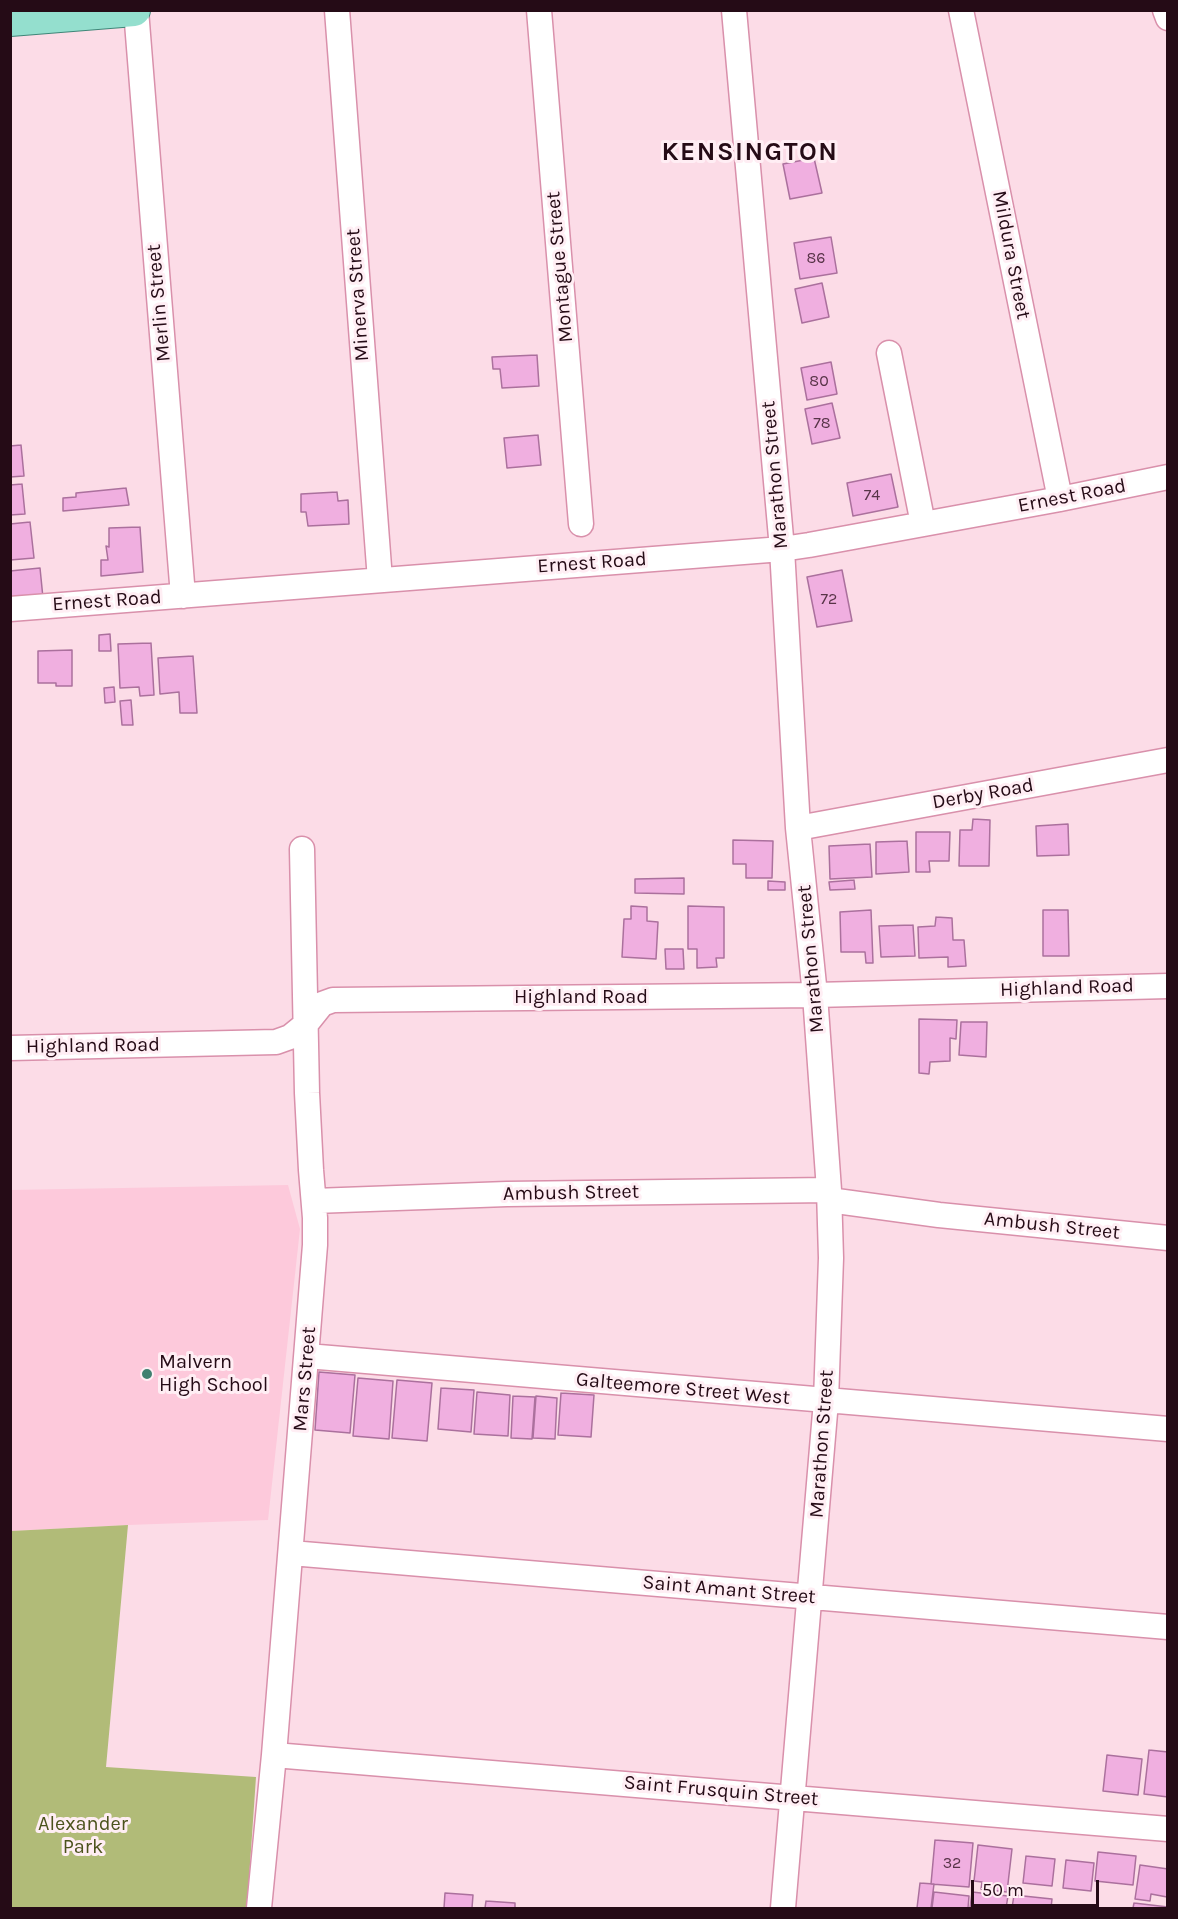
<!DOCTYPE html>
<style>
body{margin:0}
#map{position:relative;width:1178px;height:1919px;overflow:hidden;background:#fcdce7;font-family:Karla,sans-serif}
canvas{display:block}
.frame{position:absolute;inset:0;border:12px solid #250b16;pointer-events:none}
.scale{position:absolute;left:971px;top:1880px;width:128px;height:27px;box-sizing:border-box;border:3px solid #250b16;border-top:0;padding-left:8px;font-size:18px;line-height:21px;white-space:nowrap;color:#250b16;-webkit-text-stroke:4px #ffeef4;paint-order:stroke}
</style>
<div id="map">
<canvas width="1178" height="1919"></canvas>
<div class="frame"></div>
<div class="scale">50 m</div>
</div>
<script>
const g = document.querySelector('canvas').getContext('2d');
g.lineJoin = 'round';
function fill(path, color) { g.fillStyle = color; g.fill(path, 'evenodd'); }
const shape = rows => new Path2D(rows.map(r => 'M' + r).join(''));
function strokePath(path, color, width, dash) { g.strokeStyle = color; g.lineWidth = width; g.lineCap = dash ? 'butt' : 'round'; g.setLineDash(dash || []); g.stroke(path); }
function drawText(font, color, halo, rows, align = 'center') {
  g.font = font + ' Karla,sans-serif'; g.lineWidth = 6; g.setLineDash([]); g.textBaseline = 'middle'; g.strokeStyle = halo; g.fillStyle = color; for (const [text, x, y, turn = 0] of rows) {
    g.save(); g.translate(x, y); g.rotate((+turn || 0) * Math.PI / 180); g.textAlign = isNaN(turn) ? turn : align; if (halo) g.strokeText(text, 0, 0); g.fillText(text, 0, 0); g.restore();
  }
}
fill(shape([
 [288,1185,300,1229,268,1520,128,1525,11,1531,11,1190]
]), '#fdc9db');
fill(shape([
 [128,1525,106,1767,256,1777,247,1908,11,1908,11,1531]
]), '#b1bb78');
const building = shape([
 [814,158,822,193,790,199,783,164,814,158],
 [831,237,837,273,800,279,794,243,831,237],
 [822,283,829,317,802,323,795,289,822,283],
 [537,355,539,386,502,388,500,369,493,369,492,357,537,355],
 [831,362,837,394,807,400,801,368,831,362],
 [832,403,840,438,812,444,805,409,832,403],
 [538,435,541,465,507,468,504,438,538,435],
 [21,445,24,476,10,477,10,446,21,445],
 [891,474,898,507,853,516,847,483,891,474],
 [22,484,25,514,10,515,10,485,22,484],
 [126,488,129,505,63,511,63,498,76,497,76,493,126,488],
 [337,492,338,501,348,500,349,524,308,526,306,512,301,512,301,494,337,492],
 [30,522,34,558,10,560,10,524,30,522],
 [140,527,143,572,101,576,101,560,108,560,106,546,109,547,109,528,140,527],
 [40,568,43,598,10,602,10,571,40,568],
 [842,570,852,621,817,627,807,577,842,570],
 [110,634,111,651,99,651,99,635,110,634],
 [151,643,154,695,140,696,139,687,120,688,118,644,151,643],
 [72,650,72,686,56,686,56,683,38,683,38,651,72,650],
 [193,656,197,713,180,713,179,692,160,694,158,658,193,656],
 [114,687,115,702,105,703,104,688,114,687],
 [131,700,133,725,122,725,120,701,131,700],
 [973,819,990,820,989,866,959,866,960,830,972,830,973,819],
 [1068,824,1069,855,1037,856,1036,826,1068,824],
 [916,832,950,832,949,861,929,861,930,872,916,872,916,832],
 [733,840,773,841,772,878,746,878,746,864,733,864,733,840],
 [907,841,909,872,876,874,876,842,907,841],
 [870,844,872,877,830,879,829,846,870,844],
 [684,878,684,894,635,893,635,879,684,878],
 [854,880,855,889,830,890,829,882,854,880],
 [768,881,785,882,785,890,768,890,768,881],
 [631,906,647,907,647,921,658,922,656,959,622,957,624,919,631,919,631,906],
 [688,906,724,907,724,958,716,958,717,967,697,968,697,949,688,949,688,906],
 [871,910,873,963,866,963,865,952,841,952,840,912,871,910],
 [1043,910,1068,910,1069,956,1043,956,1043,910],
 [936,917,952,918,953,940,964,940,966,966,948,967,948,957,919,958,918,927,935,926,936,917],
 [913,925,915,956,881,957,879,926,913,925],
 [665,949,683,949,684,969,666,969,665,949],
 [919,1019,957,1020,956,1039,950,1038,950,1061,930,1062,929,1074,919,1073,919,1019],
 [961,1022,987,1022,986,1057,959,1055,961,1022],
 [319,1372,355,1375,350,1433,315,1430,319,1372],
 [358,1378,393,1381,389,1439,353,1436,358,1378],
 [397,1380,432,1383,427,1441,392,1438,397,1380],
 [441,1388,474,1390,471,1432,438,1429,441,1388],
 [477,1392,510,1395,508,1436,474,1434,477,1392],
 [561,1393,594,1395,591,1437,558,1435,561,1393],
 [513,1396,535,1397,532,1439,511,1438,513,1396],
 [536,1396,557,1398,555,1439,533,1438,536,1396],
 [1149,1750,1168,1752,1168,1797,1144,1794,1149,1750],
 [1107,1755,1142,1759,1138,1795,1103,1791,1107,1755],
 [935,1840,973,1843,969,1887,931,1884,935,1840],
 [978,1845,1012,1849,1007,1892,981,1889,982,1882,974,1881,978,1845],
 [1098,1852,1136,1856,1133,1885,1095,1881,1098,1852],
 [1026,1856,1055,1859,1052,1886,1023,1883,1026,1856],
 [1066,1860,1094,1863,1091,1891,1063,1888,1066,1860],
 [1140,1865,1168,1869,1167,1897,1151,1894,1150,1901,1135,1899,1140,1865],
 [920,1883,934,1884,931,1908,917,1908,920,1883],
 [934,1892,969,1896,968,1908,932,1908,934,1892],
 [972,1892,1008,1896,1006,1908,970,1908,972,1892],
 [445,1893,473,1895,472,1908,444,1908,445,1893],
 [1014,1895,1052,1899,1051,1908,1012,1908,1014,1895],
 [486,1901,515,1903,515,1908,485,1908,486,1901],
 [1134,1903,1168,1907,1168,1908,1133,1908,1134,1903]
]);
fill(building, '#f0afe0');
strokePath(building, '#ab709d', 1.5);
const minor = shape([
 [136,10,183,596],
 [337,10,380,580],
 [539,10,581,524],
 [734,10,782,549,798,828,815,995,829,1190,831,1258,826,1401,783,1908],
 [961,10,1060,499],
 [1165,10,1168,18],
 [889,353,923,524],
 [10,609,782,549,809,545,1060,499,1168,477],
 [798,828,1168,760],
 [10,1048,276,1042,290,1037,306,1024,322,1004,333,1000,815,995,1168,986],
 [829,1200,939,1215,1168,1238],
 [314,1201,507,1194,829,1190],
 [307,1356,1168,1429],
 [291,1553,1168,1627],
 [274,1755,1168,1829],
 [259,1908,274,1755,315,1245,315,1218,311,1170,307,1093,302,849]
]);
const major = shape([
 [10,20,134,10]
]);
strokePath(minor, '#d990ab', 27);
strokePath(major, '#3f8678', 34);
strokePath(minor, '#fff', 24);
strokePath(major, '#94dfce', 32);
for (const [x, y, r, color] of [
 [147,1374,6,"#3f8070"]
]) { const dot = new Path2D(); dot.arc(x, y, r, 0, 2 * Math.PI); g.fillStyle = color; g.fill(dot); strokePath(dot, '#ffeef4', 2); }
drawText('16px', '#583448', null, [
 ["86",816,258],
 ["80",819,381],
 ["78",822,423],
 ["74",872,495],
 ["72",829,599],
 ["32",952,1863]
]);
drawText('20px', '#250b16', '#ffeef4', [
 ["Mildura Street",1011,255,79],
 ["Montague Street",560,267,-95],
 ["Minerva Street",358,295,-94],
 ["Merlin Street",159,303,-95],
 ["Marathon Street",775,475,-95],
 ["Ernest Road",1072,496,-11],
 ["Ernest Road",592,563,-4],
 ["Ernest Road",107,601,-4],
 ["Derby Road",983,794,-10],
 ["Marathon Street",811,959,-95],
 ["Highland Road",1067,988,-2],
 ["Highland Road",581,997],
 ["Highland Road",93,1046,-1],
 ["Ambush Street",571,1193,-1],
 ["Ambush Street",1052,1226,6],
 ["Mars Street",305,1379,-85],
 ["Galteemore Street West",683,1389,5],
 ["Marathon Street",822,1444,-86],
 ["Saint Amant Street",729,1590,5],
 ["Saint Frusquin Street",721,1791,5]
]);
drawText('20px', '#250b16', '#ffeef4', [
 ["Malvern",159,1362],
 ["High School",159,1385]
], 'left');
drawText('20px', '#4b521c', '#ffeef4', [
 ["Alexander",83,1824],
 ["Park",83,1847]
]);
g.letterSpacing = '1.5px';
drawText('bold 26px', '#250b16', '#ffeef4', [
 ["KENSINGTON",750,153]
]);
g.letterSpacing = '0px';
</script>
